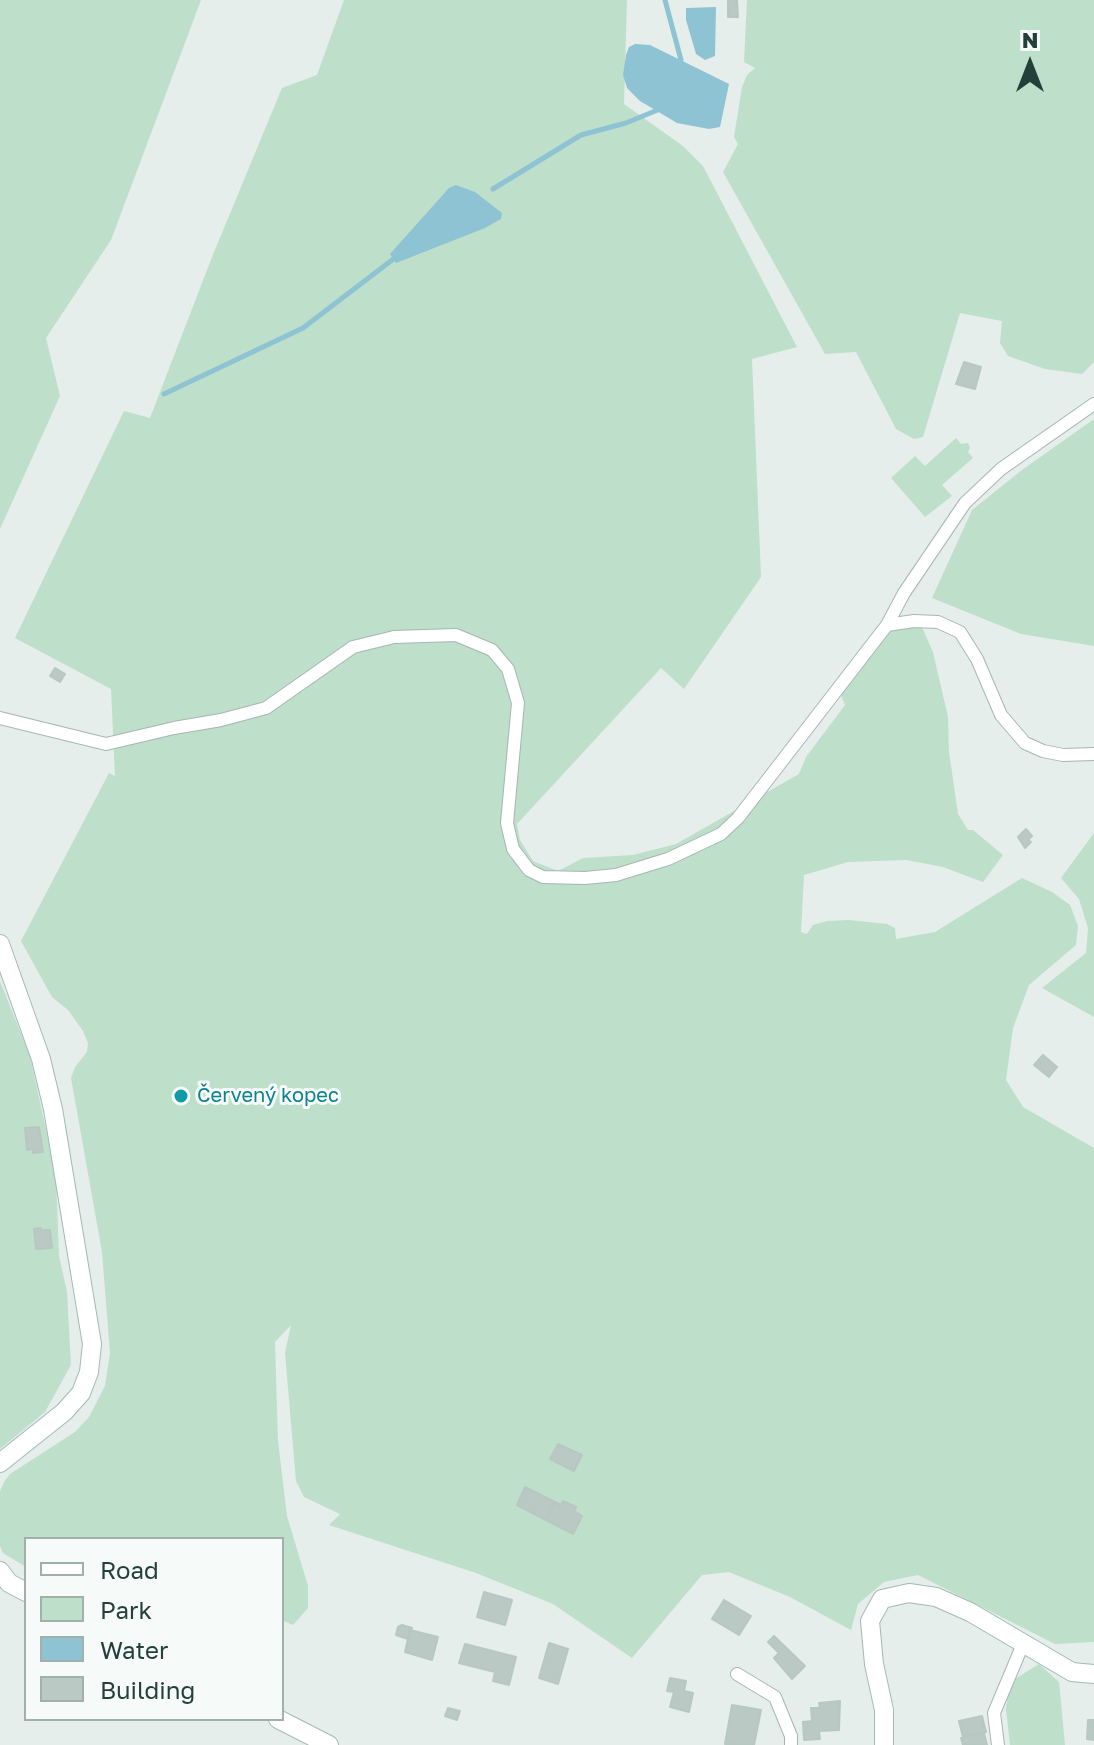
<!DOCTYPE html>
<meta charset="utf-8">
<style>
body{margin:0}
#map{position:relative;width:1094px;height:1745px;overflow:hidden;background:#e5eeeb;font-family:"Golos Text",sans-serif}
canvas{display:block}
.legend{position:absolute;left:24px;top:1537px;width:260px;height:184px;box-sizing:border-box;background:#f6faf8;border:2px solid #a2b0ac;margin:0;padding:10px 14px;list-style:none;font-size:24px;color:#24403b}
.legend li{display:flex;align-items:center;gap:16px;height:40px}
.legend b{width:40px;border:2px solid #a2b0ac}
.north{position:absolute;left:990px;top:24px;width:80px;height:80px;-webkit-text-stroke:6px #f6faf8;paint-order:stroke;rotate:0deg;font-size:22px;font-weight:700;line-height:32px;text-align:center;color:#24403b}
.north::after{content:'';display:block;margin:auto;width:28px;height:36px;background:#24403b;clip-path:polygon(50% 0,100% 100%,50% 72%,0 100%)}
</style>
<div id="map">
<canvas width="1094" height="1745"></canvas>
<ul class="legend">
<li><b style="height:10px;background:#fff"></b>Road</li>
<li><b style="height:22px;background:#bedfca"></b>Park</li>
<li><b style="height:22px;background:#8ec3d3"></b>Water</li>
<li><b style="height:22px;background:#bac9c4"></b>Building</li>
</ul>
<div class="north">N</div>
</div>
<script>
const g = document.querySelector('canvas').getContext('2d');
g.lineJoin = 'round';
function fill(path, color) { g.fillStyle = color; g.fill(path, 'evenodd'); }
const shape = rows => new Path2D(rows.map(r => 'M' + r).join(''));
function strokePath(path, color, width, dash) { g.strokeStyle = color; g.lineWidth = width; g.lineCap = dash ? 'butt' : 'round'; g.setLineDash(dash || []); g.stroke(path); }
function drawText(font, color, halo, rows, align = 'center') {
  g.font = font + ' "Golos Text",sans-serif'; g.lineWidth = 6; g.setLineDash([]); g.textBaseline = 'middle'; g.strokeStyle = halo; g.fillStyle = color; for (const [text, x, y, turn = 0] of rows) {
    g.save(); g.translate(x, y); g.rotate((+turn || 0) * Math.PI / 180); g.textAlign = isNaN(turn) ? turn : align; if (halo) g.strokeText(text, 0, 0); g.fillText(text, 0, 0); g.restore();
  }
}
fill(shape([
 [0,0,201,0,111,240,46,338,60,396,0,529],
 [344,0,627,0,624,104,683,146,703,166,797,347,752,359,761,577,684,689,661,668,517,824,520,840,533,861,558,871,583,858,633,855,676,844,799,774,806,757,845,705,840,693,890,630,921,625,933,652,948,717,949,752,958,814,968,830,973,830,1003,855,983,882,943,867,906,860,848,862,804,875,801,932,807,934,813,925,827,921,849,920,887,924,895,928,896,939,935,932,1022,878,1052,892,1070,905,1078,926,1076,945,1029,985,1013,1028,1006,1080,1023,1107,1094,1148,1094,1642,1055,1644,918,1575,884,1582,858,1604,851,1630,790,1597,729,1572,702,1575,632,1658,553,1604,476,1573,329,1525,340,1514,304,1497,296,1481,285,1353,291,1325,275,1342,278,1441,287,1516,308,1586,308,1608,293,1625,282,1620,282,1539,26,1539,26,1567,3,1553,0,1546,0,1491,4,1482,10,1474,75,1432,89,1417,105,1386,110,1353,102,1252,71,1078,75,1067,87,1052,88,1043,83,1031,68,1010,52,997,21,941,109,773,115,776,111,689,15,638,124,411,150,418,212,257,282,88,317,75],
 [747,0,1094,0,1094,362,1082,374,1045,369,1008,356,1000,343,1002,321,960,313,923,437,914,439,896,429,856,352,825,354,723,172,738,144,734,137,742,87,747,75,755,68,744,62],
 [1094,419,1094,646,1021,634,932,598,972,510,1022,470],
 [956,438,961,444,968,443,970,448,968,452,973,458,942,485,952,496,925,517,891,478,915,456,925,466],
 [1094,833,1094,1017,1042,988,1086,953,1088,928,1079,899,1061,878],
 [0,981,30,1056,56,1176,59,1256,67,1292,71,1365,45,1412,0,1449],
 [1039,1664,1059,1682,1065,1745,1010,1745,1006,1709,1010,1682]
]), '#bedfca');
fill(shape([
 [716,7,715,56,705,60,696,54,686,20,686,8],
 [635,44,650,45,729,84,720,127,709,129,677,123,640,101,627,88,623,75,626,55,629,47],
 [456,185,475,192,502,213,501,219,485,228,396,263,390,254,449,188]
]), '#8ec3d3');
strokePath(shape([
 [665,0,681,60,680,65],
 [493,189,581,135,626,123,660,109],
 [164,394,303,328,396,257]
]), '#8ec3d3', 5);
const building = shape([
 [728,0,737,0,738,17,728,17,728,0],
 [964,362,981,367,975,389,956,384,964,362],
 [55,668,65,674,60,682,50,676,55,668],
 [1026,829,1032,836,1028,840,1031,842,1025,848,1018,837,1026,829],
 [1043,1055,1057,1067,1049,1077,1034,1065,1043,1055],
 [39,1127,43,1152,33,1153,33,1149,27,1150,25,1128,39,1127],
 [41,1228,41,1230,50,1230,52,1248,36,1249,34,1229,41,1228],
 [558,1444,582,1455,574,1471,550,1459,558,1444],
 [525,1487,555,1502,546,1520,517,1505,525,1487],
 [563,1501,576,1507,574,1511,582,1516,573,1534,546,1520,555,1502,561,1505,563,1501],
 [484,1592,512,1600,505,1625,477,1617,484,1592],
 [724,1600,751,1616,739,1635,712,1619,724,1600],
 [402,1625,412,1628,408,1639,396,1635,398,1627,402,1625],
 [410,1630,438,1637,432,1660,405,1652,410,1630],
 [774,1636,805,1666,792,1679,774,1658,779,1653,768,1642,774,1636],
 [549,1643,568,1649,558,1684,539,1678,549,1643],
 [465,1644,516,1657,509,1685,493,1681,495,1672,459,1663,465,1644],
 [670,1678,686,1681,684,1691,693,1693,689,1712,670,1707,674,1692,667,1691,670,1678],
 [840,1701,839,1730,819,1731,820,1739,804,1740,803,1722,812,1721,811,1708,820,1708,819,1703,840,1701],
 [732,1705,761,1710,754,1745,725,1744,732,1705],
 [448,1708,460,1711,457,1720,445,1716,448,1708],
 [982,1716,986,1732,963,1737,959,1721,982,1716],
 [1088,1720,1094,1720,1094,1740,1087,1739,1088,1720],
 [984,1733,987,1745,963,1745,961,1738,984,1733]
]);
fill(building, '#bac9c4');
strokePath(building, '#b7c8c2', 2);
const street = shape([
 [887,625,914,621,938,622,960,632,977,659,1001,715,1025,743,1043,751,1063,755,1094,754],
 [0,718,106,744,174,728,221,720,266,708,353,647,394,637,456,635,492,650,508,669,518,703,507,823,513,849,529,870,543,877,585,878,616,875,668,859,721,834,738,818,887,625,904,593,965,503,1001,469,1094,404],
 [737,1674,775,1697,791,1736,791,1745],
 [998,1745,994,1713,1023,1644]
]);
const secondary = shape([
 [0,944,41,1059,53,1109,92,1344,89,1372,81,1393,64,1412,0,1463],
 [0,1571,9,1583,26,1592],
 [278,1719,329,1745],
 [884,1745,884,1710,874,1664,870,1621,882,1599,909,1593,936,1597,970,1612,1072,1672,1094,1674]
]);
strokePath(street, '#a7b6b3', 14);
strokePath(secondary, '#a3bab4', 20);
strokePath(street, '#fff', 12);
strokePath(secondary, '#fff', 18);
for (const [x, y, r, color] of [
 [181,1096,8,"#0f9aa8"]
]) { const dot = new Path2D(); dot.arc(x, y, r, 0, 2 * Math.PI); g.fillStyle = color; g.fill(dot); strokePath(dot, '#f6faf8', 3); }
drawText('20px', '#0d838f', '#f6faf8', [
 ["Červený kopec",197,1096]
], 'left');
</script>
